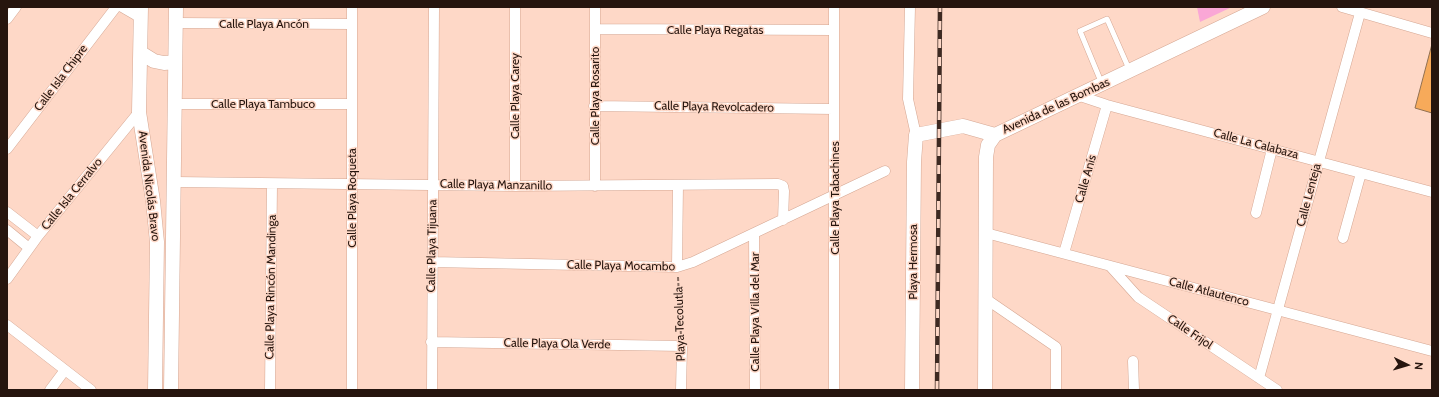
<!DOCTYPE html>
<meta charset="utf-8">
<style>
body{margin:0}
#map{position:relative;width:1439px;height:397px;overflow:hidden;background:#fed8c7;font-family:Cabin,sans-serif}
canvas{display:block}
.frame{position:absolute;inset:0;border:8px solid #26150e;pointer-events:none}
.north{position:absolute;left:1387px;top:345px;width:40px;height:40px;-webkit-text-stroke:3px #fed8c7;paint-order:stroke;rotate:95deg;font-size:11px;font-weight:700;line-height:16px;text-align:center;color:#26150e}
.north::after{content:'';display:block;margin:auto;width:14px;height:18px;background:#26150e;clip-path:polygon(50% 0,100% 100%,50% 72%,0 100%)}
</style>
<div id="map">
<canvas width="1439" height="397"></canvas>
<div class="frame"></div>
<div class="north">N</div>
</div>
<script>
const g = document.querySelector('canvas').getContext('2d');
g.lineJoin = 'round';
function fill(path, color) { g.fillStyle = color; g.fill(path, 'evenodd'); }
const shape = rows => new Path2D(rows.map(r => 'M' + r).join(''));
function strokePath(path, color, width, dash) { g.strokeStyle = color; g.lineWidth = width; g.lineCap = dash ? 'butt' : 'round'; g.setLineDash(dash || []); g.stroke(path); }
function drawText(font, color, halo, rows, align = 'center') {
  g.font = font + ' Cabin,sans-serif'; g.lineWidth = 3; g.setLineDash([]); g.textBaseline = 'middle'; g.strokeStyle = halo; g.fillStyle = color; for (const [text, x, y, turn = 0] of rows) {
    g.save(); g.translate(x, y); g.rotate((+turn || 0) * Math.PI / 180); g.textAlign = isNaN(turn) ? turn : align; if (halo) g.strokeText(text, 0, 0); g.fillText(text, 0, 0); g.restore();
  }
}
fill(shape([
 [1197,7,1232,7,1200,22]
]), '#faa7d6');
const building = shape([
 [1432,44,1432,113,1415,108,1432,44]
]);
fill(building, '#f7aa5a');
strokePath(building, '#917051', 1);
const lane = shape([
 [1102,84,1080,31,1107,19,1129,69]
]);
const street = shape([
 [122,7,141,18],
 [910,7,908,99,916,135],
 [1342,7,1432,33],
 [7,19,16,7],
 [176,23,352,24],
 [596,29,834,30],
 [1080,96,1107,105,1432,192],
 [175,104,351,104],
 [594,106,834,109],
 [7,149,116,7],
 [175,182,515,186,778,184,783,186,784,191,783,220],
 [515,186,515,7],
 [595,186,595,7],
 [7,212,38,236],
 [1256,213,1272,149],
 [7,230,29,248],
 [754,233,755,390],
 [986,233,1432,351],
 [1343,238,1361,173],
 [1064,253,1107,105],
 [432,262,677,267,693,262,885,171],
 [1110,266,1138,297,1277,390],
 [677,267,678,185],
 [7,279,38,236,139,112],
 [986,299,1056,347,1056,390],
 [7,325,91,390],
 [431,342,682,346,681,390],
 [1133,361,1134,390],
 [1259,378,1360,13],
 [50,390,65,370],
 [270,390,272,184],
 [352,390,352,7],
 [432,390,434,7],
 [834,390,834,7]
]);
const secondary = shape([
 [141,7,139,112,153,201,157,242,155,390],
 [141,53,154,61,164,63,175,62],
 [171,390,176,7],
 [912,390,914,162,916,135,963,126,995,135],
 [985,390,986,157,988,145,995,135,1263,7]
]);
strokePath(lane, '#d5a793', 6);
strokePath(street, '#d5a793', 11);
strokePath(secondary, '#d5a793', 15);
strokePath(shape([
 [678,277,681,336]
]), '#886e62', 2, [4, 2]);
strokePath(lane, '#fff', 5);
strokePath(street, '#fff', 10);
strokePath(secondary, '#fff', 14);
const rail = shape([
 [937,390,940,7]
]);
strokePath(rail, '#3e2a22', 4.5);
strokePath(rail, '#fed8c7', 3, [9]);
drawText('12px', '#26150e', '#fed8c7', [
 ["Calle Playa Ancón",264,24],
 ["Calle Playa Regatas",715,30],
 ["Calle Isla Chipre",61,78,-53],
 ["Calle Playa Carey",515,96,-90],
 ["Calle Playa Rosarito",595,96,-90],
 ["Calle Playa Tambuco",263,104],
 ["Avenida de las Bombas",1056,106,-25],
 ["Calle Playa Revolcadero",714,107,1],
 ["Calle La Calabaza",1256,144,15],
 ["Calle Anís",1086,179,-74],
 ["Calle Playa Manzanillo",496,185,1],
 ["Avenida Nicolás Bravo",149,186,83],
 ["Calle Isla Cerralvo",72,194,-51],
 ["Calle Lenteja",1309,195,-75],
 ["Calle Playa Roqueta",352,198,-90],
 ["Calle Playa Tabachines",835,198,-90],
 ["Calle Playa Tijuana",432,246,-89],
 ["Playa Hermosa",913,262,-90],
 ["Calle Playa Mocambo",621,266,1],
 ["Calle Playa Rincón Mandinga",271,287,-89],
 ["Calle Atlautenco",1209,292,15],
 ["Calle Playa Villa del Mar",755,312,-90],
 ["Playa Tecolutla",680,324,-92],
 ["Calle Frijol",1190,332,34],
 ["Calle Playa Ola Verde",557,344,1]
]);
</script>
